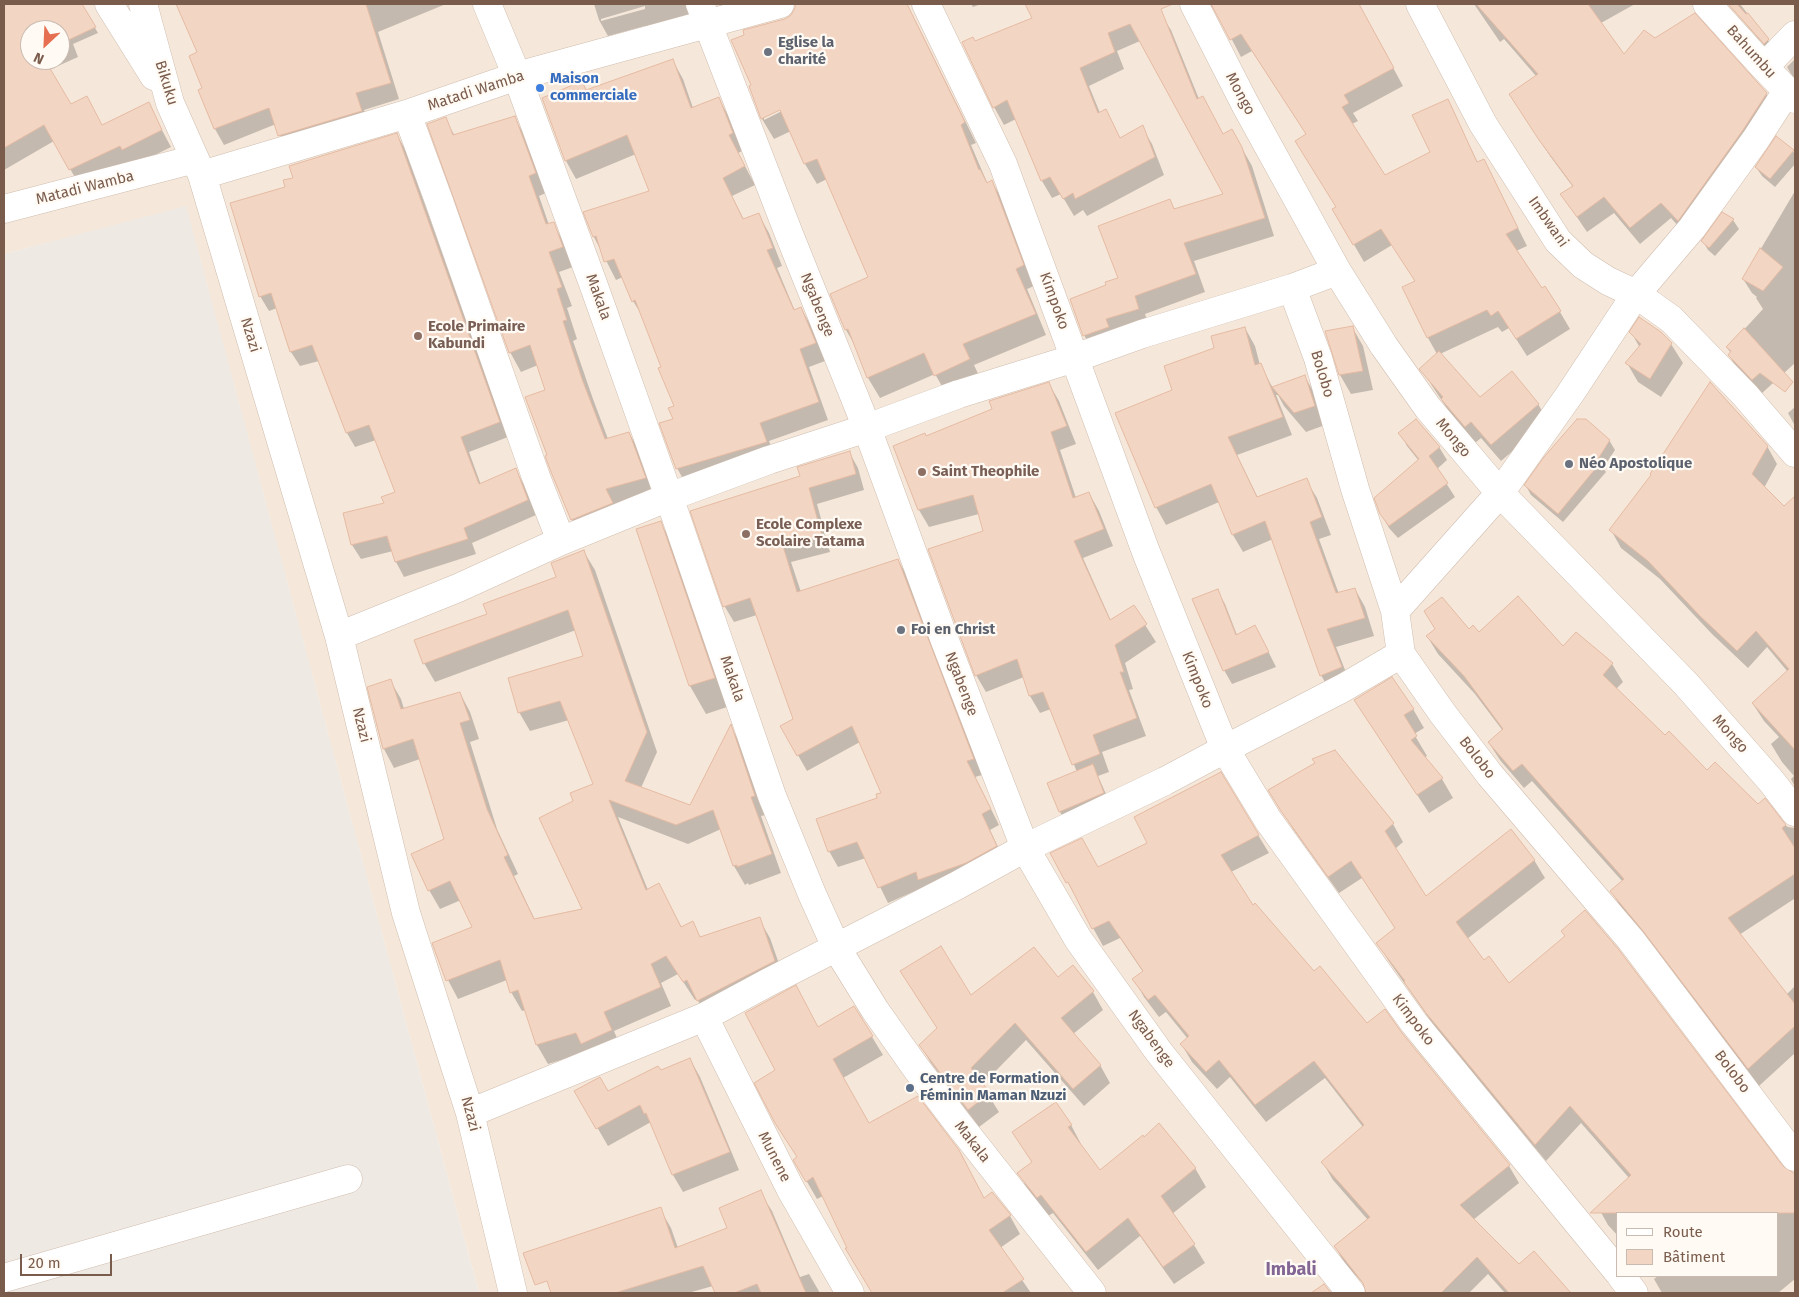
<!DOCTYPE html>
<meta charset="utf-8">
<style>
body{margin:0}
#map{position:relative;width:1799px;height:1297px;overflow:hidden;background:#fdf6ec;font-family:"Fira Sans",sans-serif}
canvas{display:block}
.frame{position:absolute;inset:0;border:5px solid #7a5c4d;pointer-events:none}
.legend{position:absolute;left:1616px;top:1212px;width:162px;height:65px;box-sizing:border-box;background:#fffaf3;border:1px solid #cabbb1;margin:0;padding:6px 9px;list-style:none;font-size:15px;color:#7a5c4d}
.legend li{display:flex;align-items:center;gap:10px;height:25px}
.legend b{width:25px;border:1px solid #cabbb1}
.north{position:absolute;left:20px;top:20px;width:50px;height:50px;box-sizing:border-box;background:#fffaf3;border:1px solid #cabbb1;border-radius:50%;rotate:205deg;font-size:14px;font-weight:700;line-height:20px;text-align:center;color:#7a5c4d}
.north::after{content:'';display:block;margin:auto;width:18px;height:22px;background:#e76f51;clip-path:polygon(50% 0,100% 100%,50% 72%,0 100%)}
.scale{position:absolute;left:20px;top:1254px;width:92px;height:22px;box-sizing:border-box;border:2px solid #7a5c4d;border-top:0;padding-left:6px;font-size:15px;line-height:18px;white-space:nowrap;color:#7a5c4d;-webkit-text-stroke:4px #fffaf3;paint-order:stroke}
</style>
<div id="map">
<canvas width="1799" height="1297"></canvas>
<div class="frame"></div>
<ul class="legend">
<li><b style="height:6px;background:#fff"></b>Route</li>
<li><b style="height:14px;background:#f3d5c3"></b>Bâtiment</li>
</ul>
<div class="north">N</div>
<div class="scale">20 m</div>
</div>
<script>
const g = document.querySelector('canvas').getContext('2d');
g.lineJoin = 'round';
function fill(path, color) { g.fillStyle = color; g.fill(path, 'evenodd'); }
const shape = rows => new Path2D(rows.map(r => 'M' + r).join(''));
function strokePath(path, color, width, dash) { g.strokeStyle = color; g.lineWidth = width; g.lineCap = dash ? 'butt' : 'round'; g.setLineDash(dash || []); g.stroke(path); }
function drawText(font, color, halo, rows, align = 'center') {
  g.font = font + ' "Fira Sans",sans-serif'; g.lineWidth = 4.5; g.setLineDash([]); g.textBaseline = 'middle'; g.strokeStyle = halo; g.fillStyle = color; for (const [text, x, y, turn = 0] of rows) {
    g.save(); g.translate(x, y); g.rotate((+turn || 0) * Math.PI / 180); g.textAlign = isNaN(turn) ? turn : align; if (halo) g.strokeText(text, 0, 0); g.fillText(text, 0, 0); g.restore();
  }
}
fill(shape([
 [4,4,1795,4,1795,1293,479,1293,186,207,4,254],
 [30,30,60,30,60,60,30,60],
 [1618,1213,1778,1213,1778,1276,1618,1276]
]), '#f5e8da');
fill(shape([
 [186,206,479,1293,4,1293,4,254]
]), '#efe9e4');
fill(shape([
 [4,4,81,4,98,33,73,44,78,57,49,70,71,105,102,127,148,104,171,147,133,166,80,186,54,141,4,170],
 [30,30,60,30,60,60,30,60],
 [230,4,446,4,378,32,399,99,364,110,370,127,289,151,280,135,276,124,224,145,215,129,204,89,199,53,183,17],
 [594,4,691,4,694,16,654,41,645,26,608,36,599,20],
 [645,6,645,9,601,21,601,19],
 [858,4,905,4,917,24,976,143,971,145,986,180,988,184,992,182,1004,202,1034,286,1027,289,1046,335,974,365,981,380,947,395,935,374,880,398,868,378,857,349,846,330,870,278,827,179,817,184,805,164,791,131,774,139,762,119,750,87,802,25],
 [785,107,786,109,764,120,764,117],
 [971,4,981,4,973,7],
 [1026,4,1154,4,1171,30,1199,99,1223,135,1232,131,1252,166,1274,236,1194,261,1205,292,1145,314,1149,327,1094,353,1084,335,1108,286,1120,278,1170,201,1175,210,1224,195,1140,41,1117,51,1124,69,1089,86,1100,113,1115,128,1120,139,1142,127,1152,144,1164,175,1087,216,1083,210,1074,216,1061,194,1052,198,1042,181,1016,119,1004,125,994,107,975,42,1034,18],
 [1208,4,1362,4,1359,5,1403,86,1353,113,1358,121,1352,124,1384,177,1431,152,1447,101,1478,163,1493,178,1527,246,1516,251,1542,290,1560,312,1570,329,1527,356,1509,328,1502,332,1498,327,1440,354,1480,398,1538,404,1548,421,1501,461,1481,438,1475,443,1452,416,1421,369,1437,354,1428,338,1416,282,1392,245,1364,262,1334,210,1337,208,1307,135,1252,51,1241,57,1217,11],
 [1474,4,1635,4,1601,23,1624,56,1655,40,1766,94,1776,110,1687,236,1671,218,1640,244,1614,213,1587,232,1562,195,1573,187,1550,156,1520,110,1536,76,1504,39,1500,42],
 [1728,4,1740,4,1768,40,1774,49,1770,52],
 [1795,59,1795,81,1787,67],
 [673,61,683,79,693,108,719,99,729,117,742,151,738,153,755,185,732,196,744,220,759,215,769,233,782,266,777,268,795,311,801,308,811,326,825,361,809,367,828,420,769,441,776,460,687,486,677,468,675,407,662,367,643,317,633,301,623,277,616,280,594,237,651,191,636,154,576,179,566,161,544,99,582,82,587,91],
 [514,118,526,137,546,193,539,196,549,225,553,223,564,243,573,267,559,272,572,306,567,308,577,339,573,341,593,399,608,439,629,433,640,452,656,497,583,539,572,520,549,456,547,391,538,365,521,372,510,352,445,119,455,136],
 [397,135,405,149,508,437,469,452,481,485,516,470,524,485,536,515,472,543,476,554,404,577,396,562,393,551,361,559,352,545,385,504,397,493,376,440,355,447,347,433,319,361,300,366,291,352,277,308,269,311,260,296,286,188,294,178],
 [1776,138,1793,151,1795,155,1795,164,1775,187,1762,176,1756,167],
 [1795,191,1795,363,1761,394,1738,370,1729,355,1731,353,1727,348,1763,309,1756,298,1757,297,1752,293,1743,279],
 [1723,214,1733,220,1739,229,1715,256,1708,250,1703,241],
 [1352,327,1363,346,1373,390,1351,394,1340,375,1326,332],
 [1245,328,1255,346,1260,365,1273,388,1305,377,1316,396,1325,425,1306,432,1284,406,1278,395,1276,395,1292,435,1237,455,1258,498,1306,480,1317,498,1331,535,1319,539,1339,594,1355,589,1365,607,1374,636,1336,647,1351,685,1331,693,1321,675,1273,539,1243,552,1233,535,1219,502,1166,525,1156,507,1174,390,1216,349],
 [1631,332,1671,344,1683,363,1661,397,1638,382,1627,363,1640,348],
 [1049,384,1059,401,1076,444,1060,450,1076,498,1089,493,1099,511,1113,546,1083,558,1111,621,1133,606,1156,642,1125,663,1133,689,1129,690,1146,736,1102,752,1109,772,1098,776,1114,812,1071,830,1060,812,1048,783,1077,772,1051,709,1040,713,1030,696,1024,677,986,692,976,675,985,532,979,514,929,527,919,510,926,437,994,410],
 [1795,407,1795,426,1788,413],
 [1400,433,1439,447,1447,460,1437,469,1455,497,1398,538,1389,528,1381,514,1419,461,1407,446],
 [1609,440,1615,450,1603,468,1606,472,1563,522,1531,495,1526,486],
 [1767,446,1777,464,1764,488,1784,508,1795,498,1795,787,1791,779,1794,776,1782,762,1771,744,1779,737,1764,721,1753,704,1788,672,1767,647,1748,668,1712,634,1660,579,1621,548,1611,530],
 [849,452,858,468,864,490,817,504,830,552,791,562,801,592,898,560,907,576,982,775,975,777,999,825,990,830,1005,862,924,887,888,903,866,858,838,867,829,851,879,799,882,793,860,742,807,771,782,727,795,720,757,615,734,622,725,607,692,512,802,477],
 [660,522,677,551,730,706,706,714,690,686],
 [584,552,595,570,657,752,641,788,691,807,731,727,741,745,765,815,761,816,781,873,749,885,748,883,745,885,734,866,721,829,688,844,618,817,648,890,659,885,682,928,693,923,701,938,759,919,770,938,785,981,709,1020,697,999,695,1000,678,974,661,983,671,1006,614,1031,622,1050,587,1052,548,1064,537,1045,526,1010,522,1011,511,992,507,980,458,999,448,980,474,927,461,900,440,909,429,890,445,839,420,759,394,768,384,749,369,688,390,680,401,699,404,709,460,693,470,712,479,739,470,742,497,829,518,874,514,876,535,920,584,909,575,802,595,785,569,720,530,731,519,712,585,657,576,630,435,682,424,663,488,615,558,578],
 [1217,590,1225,604,1237,635,1263,641,1276,667,1232,684,1224,670],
 [1469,631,1564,648,1576,633,1612,664,1623,682,1616,689,1665,736,1707,772,1788,827,1795,828,1795,901,1794,899,1739,935,1786,995,1795,986,1795,1053,1759,1086,1655,948,1622,909,1612,892,1623,882,1532,781,1524,788,1500,760,1489,743,1503,731,1475,694,1438,654,1427,636],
 [1413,709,1424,728,1414,734,1427,756,1424,758,1442,779,1453,798,1429,813,1367,719],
 [1334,751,1393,824,1403,842,1395,849,1426,898,1534,860,1545,878,1467,939,1483,961,1509,985,1788,1172,1795,1174,1795,1279,1778,1293,1662,1293,1654,1279,1658,1276,1778,1276,1778,1213,1618,1213,1618,1236,1608,1225,1598,1207,1629,1178,1581,1123,1546,1161,1438,1031,1388,960,1378,943,1396,929,1362,878,1339,893,1293,829,1270,791],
 [1220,773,1269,853,1231,872,1253,907,1313,973,1367,1025,1401,1034,1509,1166,1519,1183,1473,1220,1519,1265,1564,1287,1568,1293,1505,1293,1488,1274,1469,1293,1372,1293,1345,1264,1335,1246,1368,1220,1333,1180,1323,1163,1363,1127,1325,1078,1266,1122,1230,1077,1217,1089,1192,1062,1182,1045,1188,1039,1166,1012,1159,1017,1144,997,1134,979,1143,972,1120,938,1103,946,1052,854,1098,868,1149,843],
 [1073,967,1093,992,1103,1010,1073,1034,1100,1065,1110,1083,1084,1106,1026,1040,982,1085,999,1112,979,1127,931,1063,920,1045,938,1029,912,989,971,997,1057,979],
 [854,1007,883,1055,843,1078,869,1124,984,1199,992,1194,1010,1216,1020,1234,1000,1248,1031,1293,873,1293,847,1249,848,1248,823,1196,817,1199,799,1168,798,1158,776,1122,777,1070,818,1028],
 [690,1059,700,1077,739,1170,683,1192,673,1175,651,1122,608,1146,576,1091,607,1092],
 [1071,1125,1081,1144,1079,1145,1099,1171,1144,1139,1195,1168,1206,1187,1172,1214,1194,1245,1205,1263,1174,1284,1140,1236,1098,1270,1053,1213,1048,1216,1029,1192,1019,1173,1033,1163,1013,1132],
 [760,1192,772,1211,800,1277,809,1274,820,1293,716,1293,713,1286,688,1293,578,1293,554,1244,660,1209,671,1228,678,1248,729,1229]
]), '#0003');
const building = shape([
 [4,4,82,4,96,27,60,44,60,30,30,30,30,60,45,60,71,104,87,96,102,125,149,102,162,130,122,150,120,146,69,170,44,125,4,148,4,4],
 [176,4,366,4,391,83,356,93,362,111,278,136,269,108,214,129,198,90,202,88,189,56,197,52,176,4],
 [795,4,907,4,965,122,961,125,979,170,980,169,987,183,992,180,1024,265,1016,269,1036,314,963,344,970,359,934,376,924,353,867,378,848,329,845,330,830,294,868,277,817,159,804,164,780,110,761,119,749,86,751,85,731,40,744,35,743,30,785,19,791,15,795,8,795,4],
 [1025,4,1173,4,1161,9,1197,99,1203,96,1223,134,1232,129,1242,147,1265,218,1184,243,1196,274,1135,296,1139,309,1106,319,1109,327,1083,336,1070,299,1106,285,1105,282,1118,278,1098,226,1170,199,1174,209,1223,194,1130,24,1108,33,1115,52,1080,68,1098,113,1106,109,1120,138,1143,125,1155,157,1075,199,1073,193,1063,199,1050,177,1041,181,1007,100,993,108,962,42,973,37,975,41,1032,18,1025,4],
 [1211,4,1359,4,1394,68,1344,95,1349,103,1342,107,1385,175,1430,152,1412,115,1448,99,1477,162,1484,159,1518,228,1506,234,1542,288,1545,286,1561,311,1516,339,1498,311,1491,316,1487,310,1427,338,1402,287,1415,281,1381,229,1353,245,1332,209,1336,207,1295,141,1306,134,1241,34,1230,40,1211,4],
 [1476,4,1588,4,1624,54,1644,30,1655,38,1695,13,1767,93,1743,130,1678,221,1661,203,1630,228,1604,197,1577,217,1560,194,1573,186,1539,140,1509,94,1538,74,1476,4],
 [1728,4,1737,4,1746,14,1748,13,1769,39,1764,44,1728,4],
 [673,59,691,108,719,97,733,133,729,135,745,166,723,178,743,219,759,213,773,248,767,250,794,310,801,307,816,343,800,349,819,402,760,423,767,442,676,469,659,423,673,419,668,408,674,406,658,368,661,367,635,300,632,302,614,259,604,262,596,236,593,237,583,212,649,191,627,135,565,161,542,98,582,81,586,90,673,59],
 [515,116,536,173,529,176,546,224,554,222,563,247,549,252,562,287,557,289,567,320,563,321,582,379,605,439,629,432,646,478,606,489,613,503,571,520,551,472,545,456,547,455,525,397,545,390,530,345,509,353,427,124,446,117,453,135,515,116],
 [397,133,500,422,461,437,479,484,516,468,528,500,464,528,468,539,395,562,387,536,351,545,343,513,384,503,381,497,395,492,369,425,346,433,312,345,290,352,271,293,259,297,230,203,285,187,283,180,293,178,289,166,397,133],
 [1776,136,1794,150,1770,179,1755,167,1776,136],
 [1722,212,1734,219,1709,248,1701,241,1722,212],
 [1760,248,1783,267,1763,291,1742,279,1760,248],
 [1639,317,1661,332,1672,343,1650,379,1625,363,1641,344,1629,332,1639,317],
 [1353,326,1363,371,1339,375,1325,331,1353,326],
 [1245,327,1255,365,1261,363,1283,417,1228,437,1257,497,1307,478,1322,517,1310,522,1336,593,1355,588,1365,618,1327,629,1342,667,1320,676,1265,521,1232,535,1211,484,1155,508,1115,413,1172,390,1164,366,1214,348,1211,336,1245,327],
 [1744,328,1793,382,1785,392,1760,373,1752,380,1728,355,1731,351,1726,347,1744,328],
 [1439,351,1480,397,1512,371,1539,404,1491,445,1471,422,1465,427,1441,399,1443,397,1419,369,1439,351],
 [1305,375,1315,406,1294,413,1272,387,1305,375],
 [1049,382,1067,426,1051,432,1073,498,1089,492,1104,529,1074,541,1110,620,1134,605,1147,624,1115,645,1124,672,1120,672,1137,718,1093,735,1100,754,1072,765,1043,692,1029,696,1017,659,975,676,960,636,928,549,983,531,973,495,918,510,893,446,925,433,926,436,992,409,989,401,1049,382],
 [1710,382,1768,446,1752,474,1784,506,1795,496,1795,750,1752,703,1789,669,1756,631,1737,651,1700,616,1648,561,1609,530,1651,475,1650,474,1710,382],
 [1416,419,1440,447,1429,456,1448,483,1389,526,1380,514,1374,498,1419,459,1398,433,1416,419],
 [1577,419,1586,419,1610,440,1598,459,1601,462,1558,514,1524,485,1544,457,1577,419],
 [850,451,856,474,809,488,822,536,783,546,797,592,898,559,974,759,967,761,991,809,982,814,997,846,966,863,918,880,916,872,878,888,857,842,828,852,816,819,877,798,876,794,881,793,852,726,797,756,780,726,793,719,750,598,723,607,690,511,800,476,797,467,850,451],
 [661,521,715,678,689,686,636,529,661,521],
 [584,550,647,732,625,781,690,805,731,724,755,796,751,797,772,854,737,867,737,865,733,866,713,810,676,825,609,800,646,890,659,883,681,927,693,921,700,937,760,917,775,961,697,1001,687,980,683,982,666,956,651,964,661,987,604,1012,612,1030,581,1044,576,1033,536,1045,518,990,510,993,500,960,446,981,432,943,472,927,450,881,428,891,411,854,444,839,413,739,383,749,367,687,391,679,401,709,460,692,470,720,460,723,487,809,508,855,504,857,534,919,582,909,539,818,573,801,570,793,593,784,560,701,518,713,508,678,583,656,568,610,423,664,414,640,487,614,483,604,556,577,551,563,584,550],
 [1218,589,1236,635,1255,625,1269,652,1223,671,1192,599,1218,589],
 [1518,596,1563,646,1576,632,1613,663,1603,675,1665,735,1669,731,1707,770,1715,762,1758,804,1765,798,1786,825,1782,828,1795,848,1795,874,1728,918,1795,1004,1795,1026,1748,1069,1643,931,1610,891,1624,879,1522,764,1513,771,1488,742,1503,729,1464,676,1426,636,1435,629,1424,611,1442,597,1469,629,1473,625,1479,632,1518,596],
 [1392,677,1414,709,1404,715,1417,736,1411,740,1443,778,1417,795,1354,700,1392,677],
 [1335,750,1394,823,1385,831,1426,896,1511,829,1535,860,1456,922,1484,960,1489,956,1509,983,1565,936,1561,931,1585,910,1619,950,1783,1166,1795,1174,1795,1213,1590,1213,1631,1175,1570,1106,1535,1145,1426,1013,1404,982,1405,981,1376,943,1395,928,1351,861,1328,877,1281,811,1268,790,1315,763,1312,759,1335,750],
 [1093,764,1104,793,1059,812,1047,783,1093,764],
 [1221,772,1259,835,1221,855,1253,905,1255,903,1314,971,1320,966,1367,1023,1385,1009,1402,1033,1510,1165,1460,1205,1519,1264,1534,1251,1571,1293,1509,1293,1477,1257,1441,1293,1366,1293,1363,1283,1334,1246,1370,1217,1321,1162,1364,1125,1314,1061,1255,1105,1219,1060,1206,1072,1180,1044,1189,1036,1155,995,1148,1000,1132,979,1143,971,1109,921,1092,929,1068,882,1066,883,1050,853,1082,838,1098,867,1147,843,1134,817,1221,772],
 [941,946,971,995,1034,947,1058,977,1073,965,1094,991,1061,1018,1101,1065,1073,1089,1015,1023,971,1068,990,1093,968,1110,919,1045,937,1028,900,971,941,946],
 [796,985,818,1027,854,1006,873,1036,833,1059,869,1123,918,1096,959,1150,984,1198,992,1192,1011,1215,989,1230,1024,1279,1002,1293,872,1293,845,1248,847,1248,813,1177,806,1182,793,1160,797,1157,775,1123,754,1083,775,1070,745,1013,796,985],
 [690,1058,730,1152,672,1175,646,1113,644,1114,640,1105,596,1129,574,1091,600,1077,608,1091,658,1066,661,1070,690,1058],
 [1056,1102,1072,1125,1068,1127,1100,1170,1143,1135,1144,1137,1159,1123,1196,1168,1161,1196,1195,1244,1163,1267,1128,1218,1086,1252,1041,1195,1037,1198,1017,1173,1032,1162,1012,1132,1056,1102],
 [761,1190,806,1293,761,1293,757,1284,734,1293,715,1293,703,1266,615,1293,551,1293,547,1281,535,1285,523,1253,661,1207,675,1248,727,1228,719,1208,761,1190],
 [1324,1284,1331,1293,1311,1293,1324,1284]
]);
fill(building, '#f3d5c3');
strokePath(building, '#e6bba3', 1);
const minor = shape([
 [109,4,154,76],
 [143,4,170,103,202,175,339,636,406,913,470,1113,513,1293],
 [487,4,517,76,595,289,669,497,772,796,812,894,836,947,875,1010,916,1068,957,1122,1092,1293],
 [700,4,789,234,867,428,945,641,1025,848,1078,939,1159,1052,1351,1293],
 [926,4,1003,164,1146,552,1225,749,1268,820,1414,1023,1618,1272],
 [1194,4,1245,104,1337,271,1384,346,1428,408,1500,493,1686,684,1772,782,1795,812],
 [1420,4,1483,124,1558,241,1583,265,1608,281,1636,294,1671,319,1745,395,1795,453],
 [1707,4,1764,67,1795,99],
 [1764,67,1795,35],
 [407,114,439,201,536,477,561,541],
 [202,175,407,114,517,76,780,4],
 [4,209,195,159],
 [1292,288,1318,358,1355,489,1395,611,1401,654,1443,714,1490,775,1631,940,1795,1157],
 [1395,611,1500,493,1570,394,1636,294,1692,228,1756,139,1787,91],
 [339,636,458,588,561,541,669,497,769,460,867,428,959,394,1075,358,1142,334,1292,288,1337,271],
 [704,1017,791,1190,850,1293],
 [470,1113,704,1017,767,983,956,886,1025,848,1165,781,1225,749,1343,688,1401,654],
 [1621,1276,1634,1293],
 [4,1278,348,1179]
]);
strokePath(minor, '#d1beb0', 29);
strokePath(minor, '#fff', 28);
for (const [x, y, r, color] of [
 [768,52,5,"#6b7280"],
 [540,88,5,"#3f7fe0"],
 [418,336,5,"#8d6e63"],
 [1569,464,5,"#6b7280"],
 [922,472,5,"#8d6e63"],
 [746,534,5,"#8d6e63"],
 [901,630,5,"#6b7280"],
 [910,1088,5,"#5c6f8a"]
]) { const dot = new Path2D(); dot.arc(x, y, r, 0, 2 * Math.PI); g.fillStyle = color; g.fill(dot); strokePath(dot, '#fffaf3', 2); }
drawText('bold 15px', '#5b616d', '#fffaf3', [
 ["Eglise la",778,43],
 ["charité",778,60],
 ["Néo Apostolique",1579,464],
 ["Foi en Christ",911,630]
], 'left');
drawText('15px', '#7a5c4d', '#fffaf3', [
 ["Bahumbu",1751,52,48],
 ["Bikuku",166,83,73],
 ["Matadi Wamba",476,91,-18],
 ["Mongo",1240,94,62],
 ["Matadi Wamba",85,188,-14],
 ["Imbwani",1548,222,55],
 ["Makala",598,297,70],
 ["Kimpoko",1054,301,70],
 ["Ngabenge",817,305,68],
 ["Nzazi",250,335,73],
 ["Bolobo",1322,374,73],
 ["Mongo",1453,438,50],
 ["Makala",732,679,71],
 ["Kimpoko",1197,680,68],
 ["Ngabenge",961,684,69],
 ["Nzazi",361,725,76],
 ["Mongo",1730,734,48],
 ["Bolobo",1477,758,52],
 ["Kimpoko",1413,1020,53],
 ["Ngabenge",1151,1039,54],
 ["Bolobo",1732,1072,53],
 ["Nzazi",470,1114,75],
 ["Makala",972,1142,52],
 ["Munene",774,1157,63]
]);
drawText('bold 15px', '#366cbe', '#fffaf3', [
 ["Maison",550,79],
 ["commerciale",550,96]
], 'left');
drawText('bold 15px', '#785e54', '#fffaf3', [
 ["Ecole Primaire",428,327],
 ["Kabundi",428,344],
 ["Saint Theophile",932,472],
 ["Ecole Complexe",756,525],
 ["Scolaire Tatama",756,542]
], 'left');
drawText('bold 15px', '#4e5e75', '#fffaf3', [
 ["Centre de Formation",920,1079],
 ["Féminin Maman Nzuzi",920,1096]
], 'left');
drawText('bold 18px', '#846695', '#fffaf3', [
 ["Imbali",1291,1270]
]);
</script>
